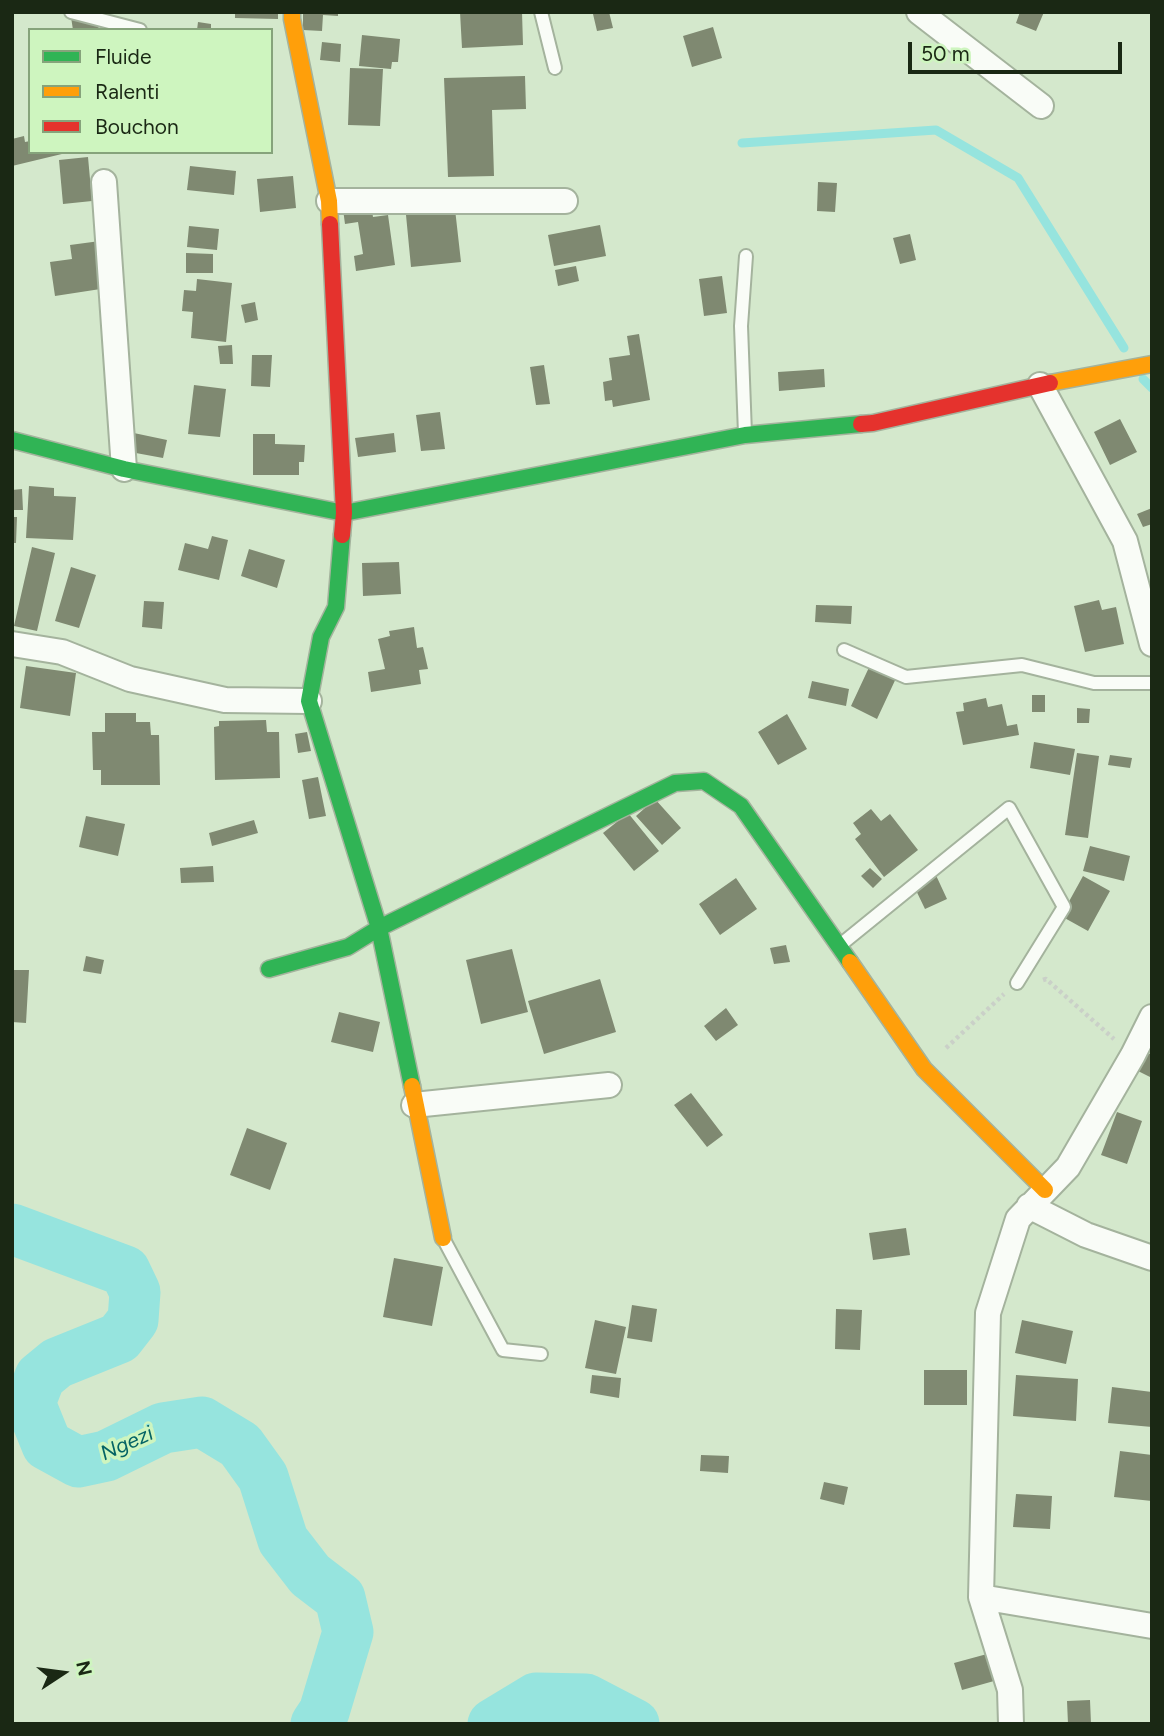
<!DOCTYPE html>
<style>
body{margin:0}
#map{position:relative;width:1164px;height:1736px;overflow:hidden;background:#d4e8cc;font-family:Figtree,sans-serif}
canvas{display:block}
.frame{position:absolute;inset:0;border:14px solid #1a2814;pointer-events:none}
.legend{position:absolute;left:28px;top:28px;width:245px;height:126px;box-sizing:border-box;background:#cef5bf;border:2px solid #86a37b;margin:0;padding:9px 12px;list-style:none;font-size:21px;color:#1a2814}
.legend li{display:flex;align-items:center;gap:14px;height:35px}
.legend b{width:35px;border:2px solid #86a37b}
.north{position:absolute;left:28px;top:1638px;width:70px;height:70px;-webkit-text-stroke:5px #cef5bf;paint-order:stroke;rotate:77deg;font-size:19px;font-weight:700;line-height:28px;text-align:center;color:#1a2814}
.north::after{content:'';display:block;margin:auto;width:24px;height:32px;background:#1a2814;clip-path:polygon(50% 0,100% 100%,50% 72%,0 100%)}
.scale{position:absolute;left:908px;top:42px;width:214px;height:32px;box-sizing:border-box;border:4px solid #1a2814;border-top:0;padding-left:9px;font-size:21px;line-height:24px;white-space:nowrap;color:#1a2814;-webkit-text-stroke:5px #cef5bf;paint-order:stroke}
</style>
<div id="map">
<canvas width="1164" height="1736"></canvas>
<div class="frame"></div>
<ul class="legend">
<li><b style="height:9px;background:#30b455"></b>Fluide</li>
<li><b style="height:9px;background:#ff9f0a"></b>Ralenti</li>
<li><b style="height:9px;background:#e5322d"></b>Bouchon</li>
</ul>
<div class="north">N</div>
<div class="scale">50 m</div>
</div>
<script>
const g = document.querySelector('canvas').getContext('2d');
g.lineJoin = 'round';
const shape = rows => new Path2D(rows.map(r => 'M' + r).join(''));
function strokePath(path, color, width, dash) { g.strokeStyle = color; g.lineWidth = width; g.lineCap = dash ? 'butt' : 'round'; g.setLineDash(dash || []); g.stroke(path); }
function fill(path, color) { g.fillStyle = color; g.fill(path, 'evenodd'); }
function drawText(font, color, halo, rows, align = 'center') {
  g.font = font + ' Figtree,sans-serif'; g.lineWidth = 7; g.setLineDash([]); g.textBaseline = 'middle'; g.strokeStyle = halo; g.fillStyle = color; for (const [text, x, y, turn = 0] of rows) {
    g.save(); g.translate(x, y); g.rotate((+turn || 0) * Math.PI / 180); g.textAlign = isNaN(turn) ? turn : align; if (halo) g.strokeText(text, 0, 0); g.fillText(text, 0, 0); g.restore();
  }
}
strokePath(shape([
 [742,143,936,130,1018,178,1124,348],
 [1143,379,1152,388]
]), '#96e4de', 9);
strokePath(shape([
 [12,1229,125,1271,135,1292,133,1320,119,1338,57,1363,40,1377,30,1403,47,1445,78,1462,106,1456,163,1428,202,1422,240,1445,263,1477,283,1540,310,1575,340,1598,348,1632,324,1712,316,1724],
 [493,1724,536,1698,586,1699,634,1724]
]), '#96e4de', 51);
fill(shape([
 [96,12,99,30,73,30,71,17],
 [235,12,278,12,278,19,235,18],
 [303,12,338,12,338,16,323,15,322,31,303,30],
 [460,12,522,12,523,45,462,48],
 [603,12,609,12,613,28,597,31,593,14],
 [1020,12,1044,12,1036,31,1016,23],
 [198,22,211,24,211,30,197,30],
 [713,27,722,58,692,67,683,36],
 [362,35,400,39,398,62,392,62,391,69,359,66],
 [322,42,341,44,340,62,320,60],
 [350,68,383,69,380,126,348,125],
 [525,76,526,109,492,110,494,176,448,177,444,78],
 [24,136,25,142,30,141,30,152,66,153,12,166,12,139],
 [88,157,92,201,63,204,59,160],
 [190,166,236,171,234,195,187,190],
 [293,176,296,208,260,212,257,179],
 [818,182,837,183,835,212,817,211],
 [370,198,373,217,388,215,395,265,356,271,354,256,363,254,358,222,345,224,342,202],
 [455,209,461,262,411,267,406,215],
 [600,225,606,256,554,266,548,235],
 [189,226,219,229,217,250,187,247],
 [910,234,916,260,900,264,893,238],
 [100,241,107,288,55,296,50,262,72,259,70,245],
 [186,253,213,254,213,273,186,273],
 [576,266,579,281,558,286,555,270],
 [722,276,727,313,704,316,699,279],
 [197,279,232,283,226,342,191,338,193,312,182,311,184,290,196,291],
 [255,302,258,320,245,323,241,305],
 [639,334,650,400,613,407,612,400,605,401,603,382,612,380,609,358,630,355,627,336],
 [232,345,233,364,220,364,218,346],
 [252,355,272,355,270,387,251,386],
 [544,365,550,404,536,405,530,367],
 [824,369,825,387,779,391,778,372],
 [194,385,226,389,220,437,188,434],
 [440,412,445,449,421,451,416,415],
 [1120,419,1137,452,1110,465,1094,432],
 [129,432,167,440,163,458,125,451],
 [394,433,396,452,358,457,355,438],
 [253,434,275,434,275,444,305,445,304,462,299,462,299,475,253,475],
 [29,486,54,488,54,496,76,497,73,540,26,538],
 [22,489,23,510,12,510,12,490],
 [1152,508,1152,524,1143,527,1137,514],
 [12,517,17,517,16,543,12,543],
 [212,536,228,540,219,580,178,570,185,543,208,549],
 [32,547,55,553,37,631,14,626],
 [249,549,285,560,277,588,241,576],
 [399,562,401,594,363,596,362,563],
 [71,567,96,575,79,628,55,621],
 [1099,600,1102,610,1116,607,1124,644,1085,652,1074,606],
 [144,601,164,602,162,629,142,627],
 [816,605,852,606,851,624,815,622],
 [414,627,417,648,423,647,428,669,419,670,421,684,371,692,368,672,385,669,378,639,390,636,389,631],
 [872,661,898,674,877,719,851,706],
 [26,666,76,673,70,716,20,708],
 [812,681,849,689,846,706,808,698],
 [1032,695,1045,695,1045,712,1032,712],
 [986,698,988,707,1002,704,1007,726,1017,724,1019,735,963,745,956,712,964,711,963,703],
 [1077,708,1090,709,1089,723,1077,723],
 [105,713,136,713,136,722,150,722,151,735,159,735,160,785,101,785,101,770,93,770,92,732,105,732],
 [787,714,807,749,778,765,758,732],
 [266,720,267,732,279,732,280,778,215,780,214,727,219,726,219,721],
 [307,732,311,751,298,753,295,734],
 [1034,742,1075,749,1070,775,1030,768],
 [1077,753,1099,756,1088,838,1065,835],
 [1110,755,1132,758,1130,768,1108,765],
 [318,777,326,816,309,819,302,780],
 [655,799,681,828,662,845,636,816],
 [871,809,881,821,890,814,918,850,884,877,855,839,861,834,853,823],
 [628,813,659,851,634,871,603,833],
 [86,816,125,824,118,856,79,847],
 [254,820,258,833,212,846,209,833],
 [1090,846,1130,856,1124,881,1083,871],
 [213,866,214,882,181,883,180,868],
 [870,868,882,879,873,888,861,876],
 [934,871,947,899,925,909,912,882],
 [1083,876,1110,891,1088,931,1061,916],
 [736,878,757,909,720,935,699,904],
 [786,945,790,962,774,964,770,948],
 [512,949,528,1012,481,1024,466,960],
 [86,956,104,960,101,974,83,971],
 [12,970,29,970,26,1023,12,1022],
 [600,979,616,1032,544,1054,528,1001],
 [726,1008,738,1025,716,1041,704,1026],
 [339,1012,380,1022,373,1052,331,1042],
 [1148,1053,1152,1055,1152,1078,1138,1071],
 [691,1093,723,1135,707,1147,674,1105],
 [1117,1112,1142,1121,1127,1164,1101,1155],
 [247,1128,287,1143,270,1190,230,1175],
 [906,1228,910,1255,873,1260,869,1233],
 [394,1258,443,1267,432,1326,383,1317],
 [632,1305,657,1309,652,1342,627,1338],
 [836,1309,862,1310,860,1350,835,1349],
 [595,1320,626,1327,616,1374,585,1368],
 [1022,1320,1073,1331,1066,1364,1015,1353],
 [924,1370,967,1370,967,1405,924,1405],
 [592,1375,621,1378,619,1398,590,1393],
 [1016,1375,1078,1379,1076,1421,1013,1416],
 [1112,1387,1152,1392,1152,1427,1108,1423],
 [1120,1451,1152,1455,1152,1501,1114,1497],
 [701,1455,729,1456,728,1473,700,1471],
 [824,1482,848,1487,844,1505,820,1499],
 [1016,1494,1052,1496,1050,1529,1013,1527],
 [987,1654,994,1681,962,1690,954,1663],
 [1090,1700,1091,1724,1068,1724,1067,1701]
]), '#7f8971');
const lane = shape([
 [71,12,140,30],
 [541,12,555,68],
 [745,434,741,326,746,256],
 [844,650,906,677,1022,665,1094,683,1152,683],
 [839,946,1009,808,1064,907,1017,983],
 [443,1238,503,1350,541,1354]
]);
const street = shape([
 [919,12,1041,106],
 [104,182,124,469],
 [329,201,565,201],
 [1040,385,1125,541,1152,644],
 [12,644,62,652,130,679,225,700,309,701],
 [414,1105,609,1085],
 [1029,1206,1086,1235,1152,1258],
 [981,1597,1152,1626],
 [1011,1724,1010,1690,981,1597,988,1313,1018,1219,1068,1167,1133,1055,1152,1017]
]);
const fast = shape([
 [12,440,124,469,344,513,745,435,861,424],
 [342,535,336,607,321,637,309,701,379,928,412,1086],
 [269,969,348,947,379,928,675,783,704,781,741,806,850,962]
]);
const slow = shape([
 [292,12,292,19,329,201,330,224],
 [1050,383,1152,364],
 [850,962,924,1069,1045,1190],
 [412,1086,443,1238]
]);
const jam = shape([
 [330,224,344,513,342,535],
 [861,424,873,423,1050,383]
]);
strokePath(lane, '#a4b39d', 16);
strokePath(street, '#a4b39d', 28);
strokePath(fast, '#a4b39d', 19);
strokePath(slow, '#a4b39d', 19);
strokePath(jam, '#a4b39d', 19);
strokePath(shape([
 [1043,980,1046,979,1114,1039],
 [946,1048,1004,994]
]), '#cad0c8', 4.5, [3.5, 3.5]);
strokePath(lane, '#f9fcf7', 12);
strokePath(street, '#f9fcf7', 24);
strokePath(fast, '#30b455', 16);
strokePath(slow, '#ff9f0a', 16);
strokePath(jam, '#e5322d', 16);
drawText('italic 21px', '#046365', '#cef5bf', [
 ["Ngezi",127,1444,-24]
]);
</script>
